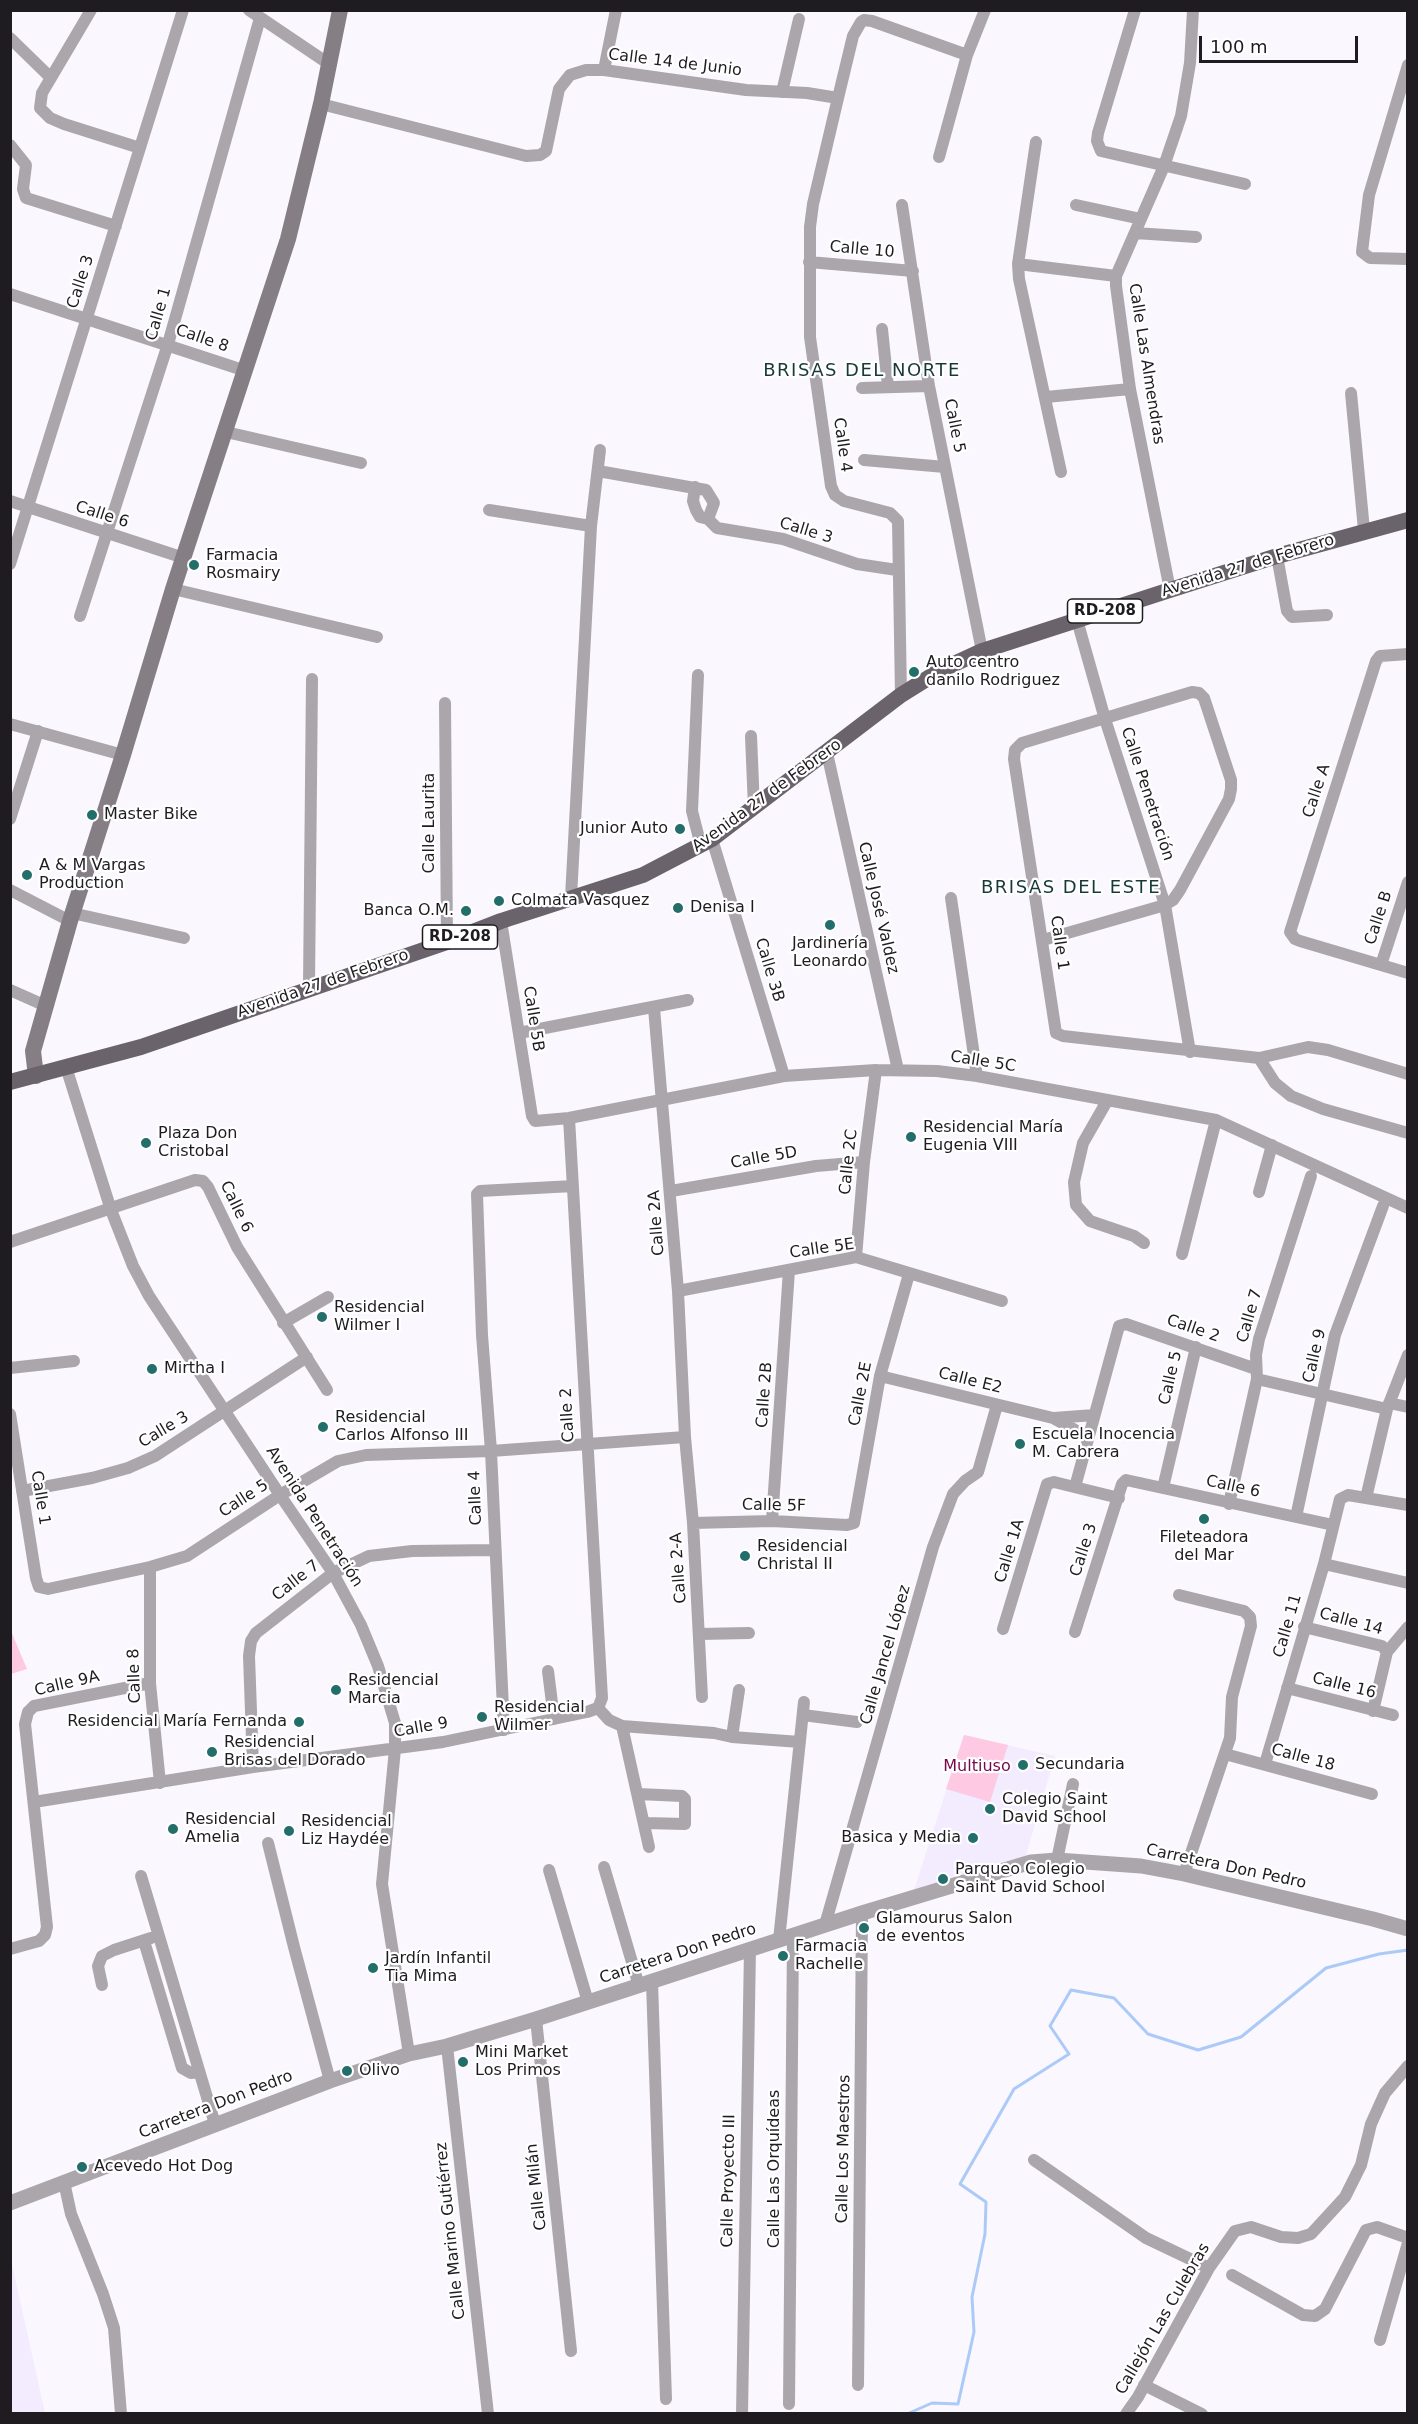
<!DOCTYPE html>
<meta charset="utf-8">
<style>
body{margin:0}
#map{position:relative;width:1418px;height:2424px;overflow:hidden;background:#faf7fe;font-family:"DejaVu Sans",sans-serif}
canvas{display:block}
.frame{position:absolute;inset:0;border:12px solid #1e1c20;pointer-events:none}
.scale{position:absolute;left:1199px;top:36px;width:159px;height:27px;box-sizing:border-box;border:3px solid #1e1c20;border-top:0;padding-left:8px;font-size:18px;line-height:21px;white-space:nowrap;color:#1e1c20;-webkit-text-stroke:4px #fff;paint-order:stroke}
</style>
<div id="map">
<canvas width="1418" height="2424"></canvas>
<div class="frame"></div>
<div class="scale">100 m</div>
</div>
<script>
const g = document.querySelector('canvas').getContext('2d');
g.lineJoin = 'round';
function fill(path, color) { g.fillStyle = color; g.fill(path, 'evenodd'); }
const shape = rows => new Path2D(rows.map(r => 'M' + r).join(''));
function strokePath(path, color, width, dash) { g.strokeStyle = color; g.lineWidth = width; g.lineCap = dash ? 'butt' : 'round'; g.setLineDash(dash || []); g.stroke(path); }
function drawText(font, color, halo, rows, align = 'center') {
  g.font = font + ' "DejaVu Sans",sans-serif'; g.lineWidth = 4.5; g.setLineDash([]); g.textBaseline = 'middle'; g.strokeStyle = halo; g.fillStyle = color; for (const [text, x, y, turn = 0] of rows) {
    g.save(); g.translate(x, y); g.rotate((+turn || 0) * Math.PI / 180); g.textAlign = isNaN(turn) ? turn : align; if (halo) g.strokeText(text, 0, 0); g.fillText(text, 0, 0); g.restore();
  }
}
fill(shape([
 [964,1735,1055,1756,1024,1862,912,1896],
 [11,2260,45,2413,11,2413]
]), '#f3ecff');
fill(shape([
 [11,1631,27,1669,11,1674,10,1674],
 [964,1735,1008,1745,990,1802,946,1789]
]), '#fec9e2');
strokePath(shape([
 [907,2414,932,2403,958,2404,974,2332,972,2297,985,2234,986,2202,960,2184,1014,2089,1069,2054,1050,2026,1071,1990,1114,1998,1148,2034,1198,2050,1241,2037,1326,1968,1379,1954,1408,1950]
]), '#accaf8', 3);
strokePath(shape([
 [91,10,42,93,40,108,50,118,64,124,140,148],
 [249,10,329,64],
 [1135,10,1098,133,1097,141,1101,151,1245,184],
 [10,38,51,78],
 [1408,65,1369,195,1362,252,1370,258,1408,259],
 [604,70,616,10],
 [782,92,799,19],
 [321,104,526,156,540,155,546,151,559,89,570,75,586,70,604,70,746,90,807,93,838,98],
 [1036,142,1018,264,1019,279,1061,472],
 [10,145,26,165,23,189,26,198,116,226],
 [939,157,967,55,985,10],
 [902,205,929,386,982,651],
 [1076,205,1141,219],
 [1135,233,1196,237],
 [809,262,913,271],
 [1018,264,1116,276],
 [10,294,246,371],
 [882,329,888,387],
 [862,388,929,386],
 [1351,393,1364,530],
 [1046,397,1130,389],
 [226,432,361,463],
 [864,460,945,467],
 [598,471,706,490,714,503,708,519],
 [695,487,693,501,696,510,700,517,708,519,717,528,783,539,857,564,897,570],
 [10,501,184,558],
 [489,510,591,526],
 [1277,556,1287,611,1292,617,1327,615],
 [10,564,183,10],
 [173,589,377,637],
 [1170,590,1130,389,1116,286,1116,276,1164,166,1181,116,1190,63,1193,10],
 [80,616,168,344,260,18],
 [1077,620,1105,719,1165,905,1190,1052],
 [1408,654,1380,656,1376,661,1290,932,1295,939,1300,941,1408,973],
 [698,675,692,811,701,846],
 [901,695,898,521,890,513,844,501,835,495,831,486,810,337,810,227,813,204,838,98,853,36,861,22,864,20,872,21,967,55],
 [445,703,447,942],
 [10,724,123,755],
 [751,736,754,808],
 [827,753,898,1070],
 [10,819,38,731],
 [712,839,784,1076],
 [10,890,70,921],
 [571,897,591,526,600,450],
 [951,898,977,1076],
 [72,913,184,938],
 [501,921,532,1116,535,1121,569,1118,784,1076,876,1070,937,1071,977,1076,1216,1120,1408,1208],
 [1043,940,1165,905,1173,900,1180,890,1229,799,1231,789,1231,780,1204,698,1199,693,1192,692,1022,743,1015,750,1014,759,1056,1033,1063,1036,1259,1058,1308,1047,1328,1050,1408,1074],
 [1381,965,1408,882],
 [309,987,312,679],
 [10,990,46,1006],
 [654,1008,678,1291,685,1437,693,1523,702,1697],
 [519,1033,688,1000],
 [1259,1058,1275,1083,1291,1096,1323,1109,1408,1133],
 [66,1067,111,1210,133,1266,149,1296,280,1495,333,1573,361,1625,378,1666,395,1723,395,1749,382,1884,409,2054],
 [1107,1101,1083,1143,1074,1182,1076,1205,1090,1221,1134,1236,1144,1243],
 [569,1118,602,1698,598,1708],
 [671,1191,816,1166,864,1162],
 [1259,1192,1272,1145],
 [10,1242,195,1180,203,1181,208,1187,237,1247,327,1390],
 [1182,1254,1216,1120],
 [856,1257,864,1162,876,1070],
 [678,1291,856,1257,1002,1301],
 [283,1323,328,1297],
 [10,1368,74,1361],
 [880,1376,1053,1418,1088,1437],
 [1257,1379,1387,1409],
 [1389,1403,1408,1407],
 [10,1414,36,1578,39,1587,48,1589,150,1567,187,1556,280,1495,338,1461,366,1455,491,1451,685,1437],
 [1054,1418,1094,1415],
 [1075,1487,1119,1326,1126,1324,1256,1369],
 [1163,1488,1196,1347],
 [22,1491,92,1478,128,1468,155,1456,307,1357],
 [1366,1498,1387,1409,1408,1355],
 [1229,1504,1257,1379,1256,1355,1259,1339,1311,1176],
 [1296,1517,1335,1335,1383,1206],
 [772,1521,789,1270],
 [693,1523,772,1521,847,1525,854,1523,880,1376,909,1274],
 [1324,1564,1408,1583],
 [150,1567,150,1683,160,1783],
 [1179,1595,1244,1611,1250,1617,1251,1626,1232,1697,1230,1738,1184,1874],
 [1304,1627,1382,1646,1387,1652],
 [1003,1629,1047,1484,1054,1482,1119,1498],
 [1075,1632,1122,1484,1126,1480,1333,1525],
 [700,1634,749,1633],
 [548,1671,554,1719],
 [1287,1688,1393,1715],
 [598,1708,609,1720,622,1726,714,1733,732,1737,800,1742],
 [1373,1711,1387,1652,1408,1627],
 [803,1715,857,1722],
 [622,1726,649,1847],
 [504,1730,491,1451,482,1335,477,1194,480,1191,573,1186],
 [732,1737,739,1690],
 [1225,1754,1372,1794],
 [1265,1764,1324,1564,1340,1499,1348,1495,1408,1505],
 [253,1767,249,1656,251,1641,256,1633,333,1573,369,1556,412,1551,494,1550],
 [638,1794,682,1796,685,1799,685,1824,645,1823],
 [34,1802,253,1767,443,1742,587,1712,598,1708],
 [268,1843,294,1947,330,2081],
 [1057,1860,1073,1784],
 [604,1867,639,1986],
 [549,1870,588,2002],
 [141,1876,215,2124],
 [825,1925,933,1547,953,1494,965,1481,978,1472,997,1405],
 [779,1940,804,1702],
 [144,1941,182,2068,191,2073,199,2072],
 [10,1949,39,1941,45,1935,47,1927,25,1724,28,1712,34,1706,150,1683],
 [652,1982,666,2399],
 [102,1985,98,1966,102,1956,114,1950,151,1938],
 [536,2019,571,2351],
 [447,2046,488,2414],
 [1034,2160,1146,2238,1209,2268],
 [64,2182,71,2214,103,2294,114,2328,121,2414],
 [1232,2275,1303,2315,1315,2316,1325,2309,1366,2230,1377,2227,1408,2238],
 [1380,2340,1408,2243],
 [858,2385,862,1913],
 [1144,2385,1202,2414],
 [789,2404,793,1935],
 [742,2414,750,1949],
 [1126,2414,1138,2397,1209,2268,1235,2231,1251,2227,1281,2237,1298,2238,1311,2234,1345,2197,1361,2165,1371,2124,1385,2093,1408,2066]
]), '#aba6ab', 12);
strokePath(shape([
 [10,2203,330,2081,409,2054,447,2046,536,2019,862,1913,1031,1862,1057,1860,1141,1866,1184,1874,1373,1919,1408,1929]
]), '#aba6ab', 15);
strokePath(shape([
 [36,1076,33,1051,70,921,123,755,173,589,288,239,321,104,340,10]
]), '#857f85', 16);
strokePath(shape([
 [10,1082,141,1047,447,942,501,921,643,875,712,839,901,695,941,670,982,651,1170,590,1277,556,1408,520]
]), '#6b636b', 16);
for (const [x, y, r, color] of [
 [194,565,6,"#236e6b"],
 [914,672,6,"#236e6b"],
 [92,815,6,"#236e6b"],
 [680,829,6,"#236e6b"],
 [27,875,6,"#236e6b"],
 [499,901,6,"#236e6b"],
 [678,908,6,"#236e6b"],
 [466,911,6,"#236e6b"],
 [830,925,6,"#236e6b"],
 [911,1137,6,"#236e6b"],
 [146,1143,6,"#236e6b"],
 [322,1317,6,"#236e6b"],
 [152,1369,6,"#236e6b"],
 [323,1427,6,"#236e6b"],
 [1020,1444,6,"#236e6b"],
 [1204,1519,6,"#236e6b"],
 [745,1556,6,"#236e6b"],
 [336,1690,6,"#236e6b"],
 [482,1717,6,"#236e6b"],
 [299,1722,6,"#236e6b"],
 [212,1752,6,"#236e6b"],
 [1023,1765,6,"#236e6b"],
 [990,1809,6,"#236e6b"],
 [173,1829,6,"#236e6b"],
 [289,1831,6,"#236e6b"],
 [973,1838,6,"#236e6b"],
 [943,1879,6,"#236e6b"],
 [864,1928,6,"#236e6b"],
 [783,1956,6,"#236e6b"],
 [373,1968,6,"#236e6b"],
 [463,2062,6,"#236e6b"],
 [347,2071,6,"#236e6b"],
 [82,2167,6,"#236e6b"]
]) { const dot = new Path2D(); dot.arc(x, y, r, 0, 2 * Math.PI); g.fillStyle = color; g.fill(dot); strokePath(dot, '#fff', 2); }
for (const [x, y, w] of [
 [1105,611,75],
 [460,937,75]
]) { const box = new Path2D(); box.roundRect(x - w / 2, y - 12, w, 24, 4.5); g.fillStyle = '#fff'; g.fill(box); strokePath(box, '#1e1c20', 1.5); }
drawText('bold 15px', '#1e1c20', null, [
 ["RD-208",1105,611],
 ["RD-208",460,937]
]);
drawText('16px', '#1e1c20', '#fff', [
 ["Calle 14 de Junio",675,63,7],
 ["Calle 10",862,250,5],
 ["Calle 3",81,282,-72],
 ["Calle 1",159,314,-74],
 ["Calle 8",202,339,19],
 ["Calle Las Almendras",1146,364,81],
 ["Calle 5",954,426,79],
 ["Calle 4",842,445,82],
 ["Calle 6",102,515,18],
 ["Calle 3",806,531,17],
 ["Avenida 27 de Febrero",1248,566,-17],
 ["Calle A",1317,791,-72],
 ["Calle Penetración",1147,794,72],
 ["Avenida 27 de Febrero",767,796,-36],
 ["Calle Laurita",430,823,-90],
 ["Calle José Valdez",878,908,77],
 ["Calle B",1379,918,-72],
 ["Calle 1",1059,943,82],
 ["Calle 3B",769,970,73],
 ["Avenida 27 de Febrero",323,984,-19],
 ["Calle 5B",533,1019,81],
 ["Calle 5C",983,1062,9],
 ["Calle 5D",764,1158,-10],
 ["Calle 2C",849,1162,-84],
 ["Calle 6",236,1207,64],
 ["Calle 2A",657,1223,-94],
 ["Calle 5E",822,1249,-8],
 ["Calle 7",1250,1316,-74],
 ["Calle 2",1193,1329,19],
 ["Calle 9",1315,1356,-77],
 ["Calle 5",1171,1378,-77],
 ["Calle E2",970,1381,14],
 ["Calle 2E",861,1394,-79],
 ["Calle 2B",765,1395,-86],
 ["Calle 2",568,1415,-93],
 ["Calle 3",164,1430,-31],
 ["Calle 6",1233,1487,12],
 ["Calle 1",40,1498,81],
 ["Calle 4",476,1498,-92],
 ["Calle 5",244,1499,-33],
 ["Calle 5F",774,1506,1],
 ["Avenida Penetración",314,1517,57],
 ["Calle 3",1084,1550,-72],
 ["Calle 1A",1010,1551,-73],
 ["Calle 2-A",679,1568,-94],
 ["Calle 7",296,1581,-38],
 ["Calle 14",1351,1622,15],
 ["Calle 11",1288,1626,-74],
 ["Calle Jancel López",886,1655,-74],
 ["Calle 8",135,1676,-92],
 ["Calle 9A",67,1684,-13],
 ["Calle 16",1344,1686,14],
 ["Calle 9",421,1728,-10],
 ["Calle 18",1303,1758,15],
 ["Carretera Don Pedro",1226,1867,12],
 ["Carretera Don Pedro",678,1954,-18],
 ["Carretera Don Pedro",216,2105,-21],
 ["Calle Los Maestros",844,2149,-89],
 ["Calle Las Orquídeas",775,2169,-90],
 ["Calle Proyecto III",729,2181,-89],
 ["Calle Milán",537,2187,-96],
 ["Calle Marino Gutiérrez",451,2231,-96],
 ["Callejón Las Culebras",1163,2319,-60]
]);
drawText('16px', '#1e1c20', '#fff', [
 ["Farmacia",206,556],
 ["Rosmairy",206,574],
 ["Auto centro",926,663],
 ["danilo Rodriguez",926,681],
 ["Master Bike",104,815],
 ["Junior Auto",668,829,"right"],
 ["A & M Vargas",39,866],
 ["Production",39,884],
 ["Colmata Vasquez",511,901],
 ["Denisa I",690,908],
 ["Banca O.M.",454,911,"right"],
 ["Jardinería",830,944,"center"],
 ["Leonardo",830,962,"center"],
 ["Residencial María",923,1128],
 ["Eugenia VIII",923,1146],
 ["Plaza Don",158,1134],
 ["Cristobal",158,1152],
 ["Residencial",334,1308],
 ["Wilmer I",334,1326],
 ["Mirtha I",164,1369],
 ["Residencial",335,1418],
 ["Carlos Alfonso III",335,1436],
 ["Escuela Inocencia",1032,1435],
 ["M. Cabrera",1032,1453],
 ["Fileteadora",1204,1538,"center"],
 ["del Mar",1204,1556,"center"],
 ["Residencial",757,1547],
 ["Christal II",757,1565],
 ["Residencial",348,1681],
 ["Marcia",348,1699],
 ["Residencial",494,1708],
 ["Wilmer",494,1726],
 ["Residencial María Fernanda",287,1722,"right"],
 ["Residencial",224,1743],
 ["Brisas del Dorado",224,1761],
 ["Secundaria",1035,1765],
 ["Colegio Saint",1002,1800],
 ["David School",1002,1818],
 ["Residencial",185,1820],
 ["Amelia",185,1838],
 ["Residencial",301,1822],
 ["Liz Haydée",301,1840],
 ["Basica y Media",961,1838,"right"],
 ["Parqueo Colegio",955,1870],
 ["Saint David School",955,1888],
 ["Glamourus Salon",876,1919],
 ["de eventos",876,1937],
 ["Farmacia",795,1947],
 ["Rachelle",795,1965],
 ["Jardín Infantil",385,1959],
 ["Tia Mima",385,1977],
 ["Mini Market",475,2053],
 ["Los Primos",475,2071],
 ["Olivo",359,2071],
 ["Acevedo Hot Dog",94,2167]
], 'left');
drawText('16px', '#75074e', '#fff', [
 ["Multiuso",977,1767]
]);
g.letterSpacing = '1.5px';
drawText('18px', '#173a38', '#fff', [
 ["BRISAS DEL NORTE",862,371],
 ["BRISAS DEL ESTE",1071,888]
]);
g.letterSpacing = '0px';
</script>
